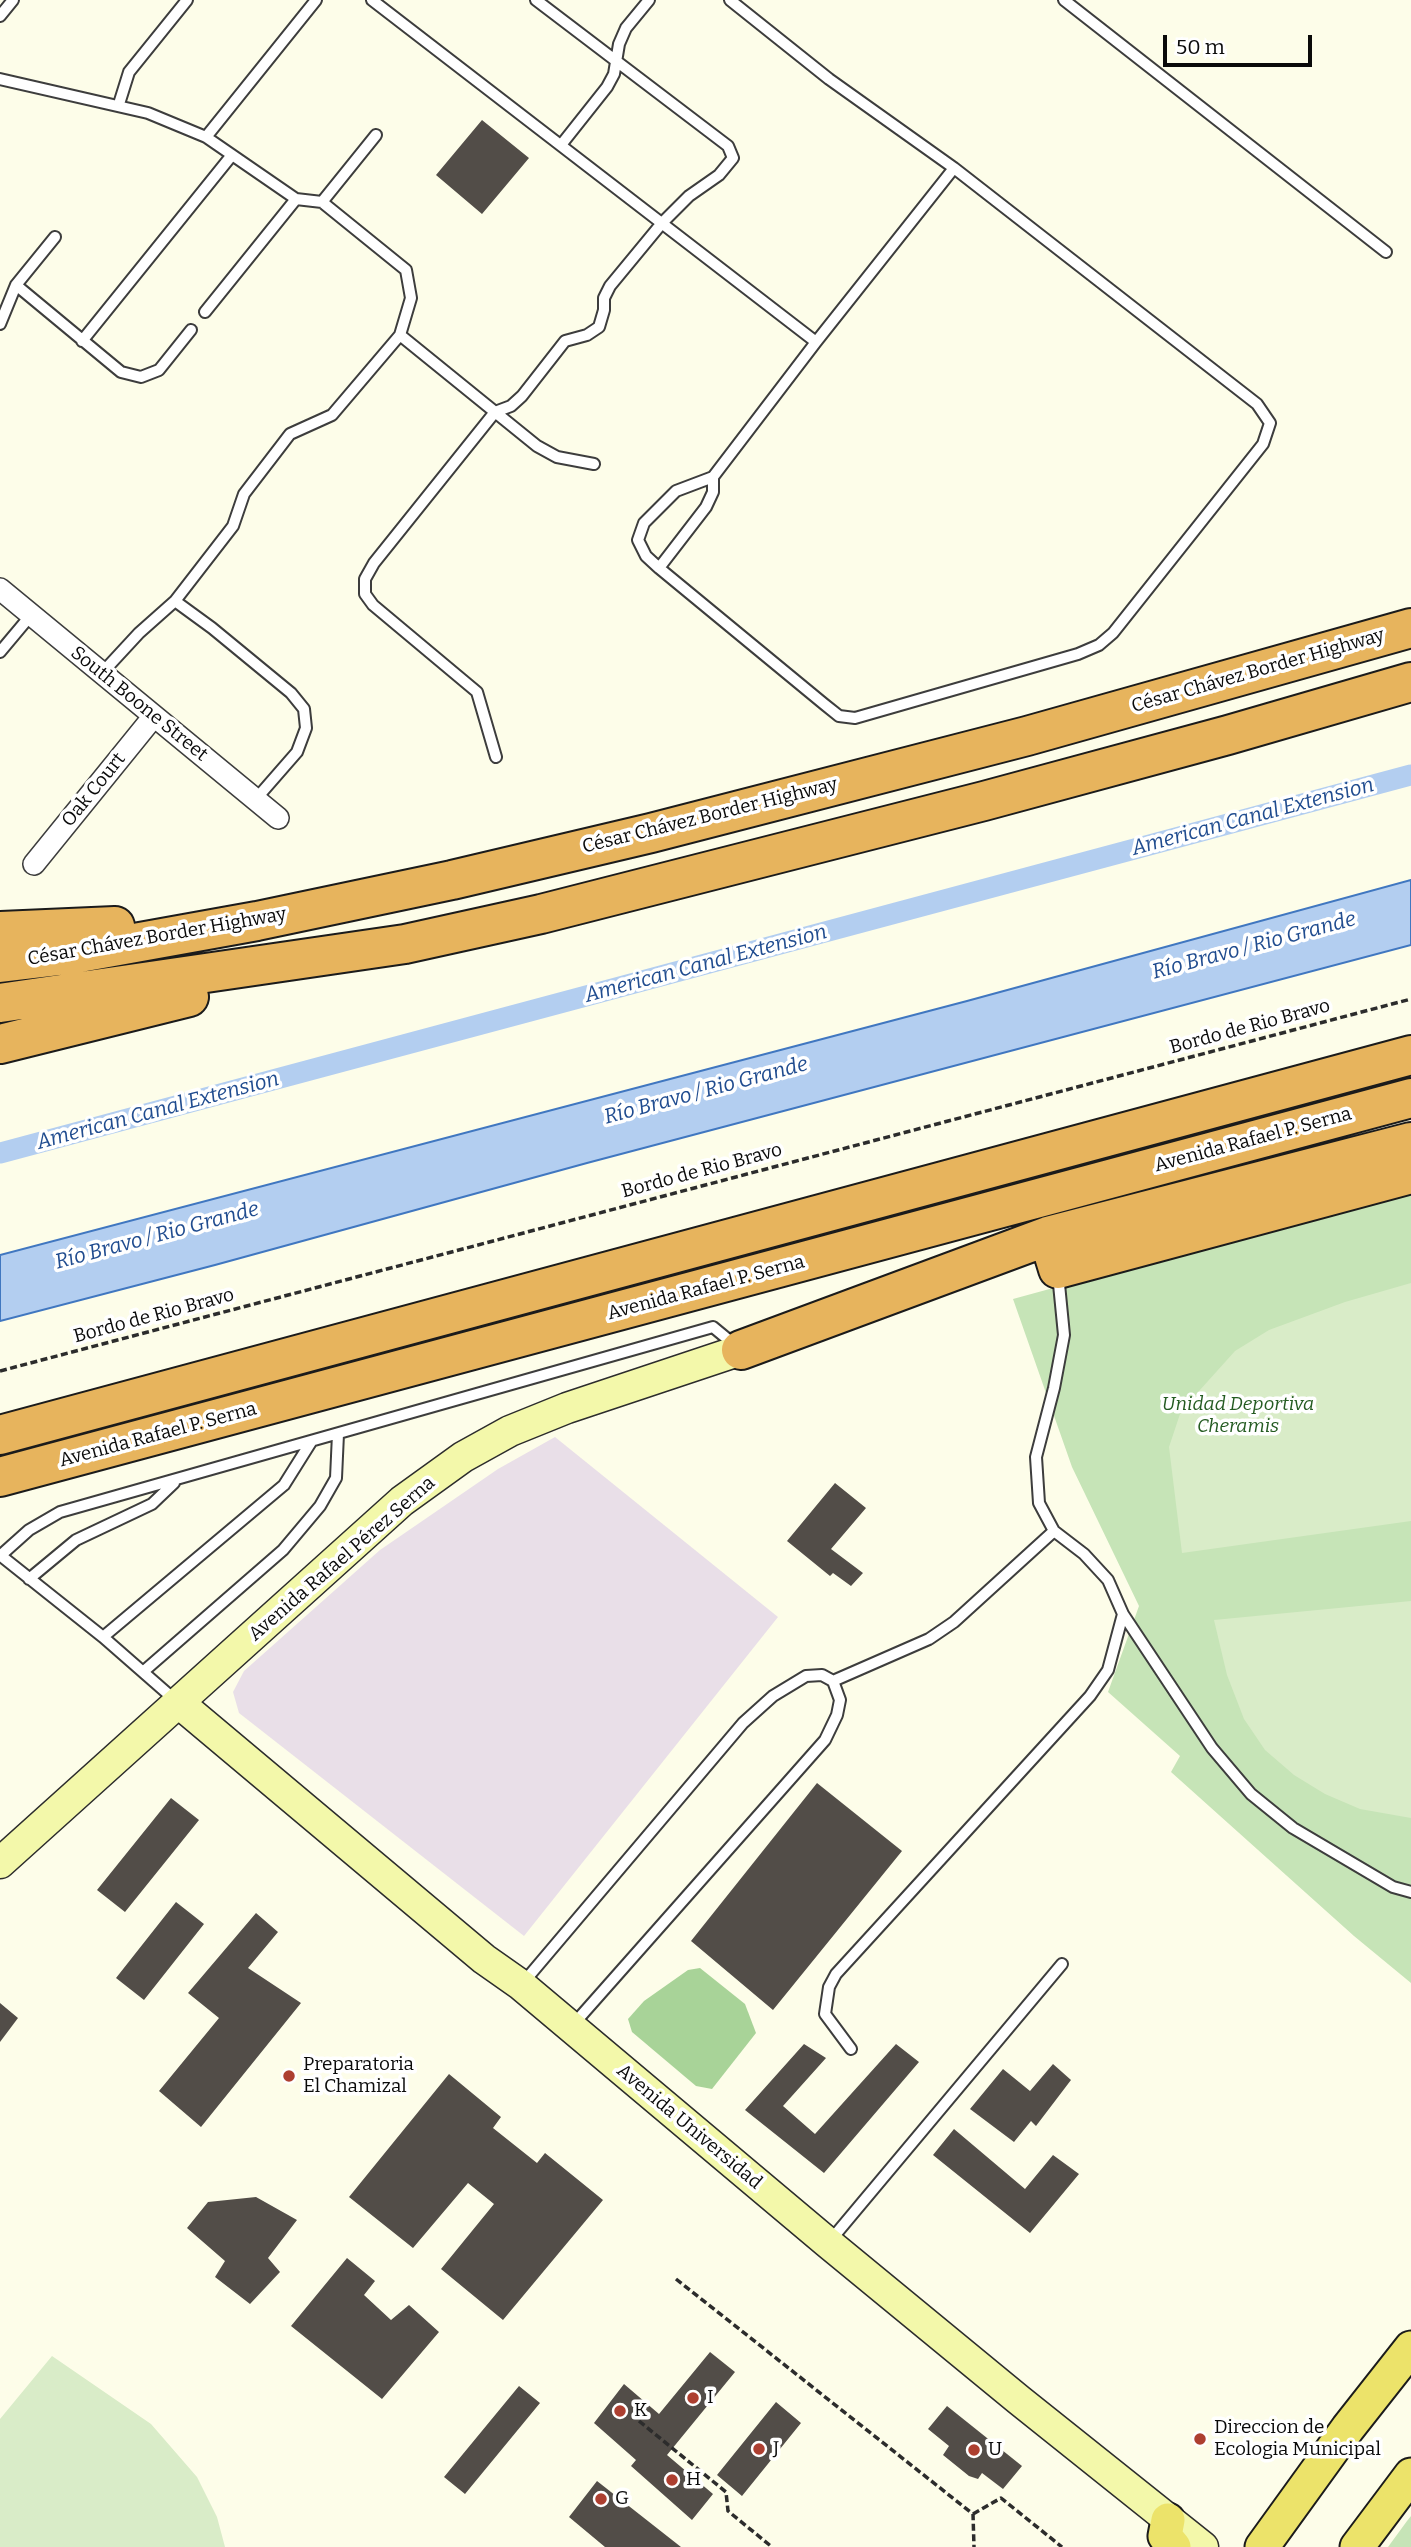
<!DOCTYPE html>
<meta charset="utf-8">
<style>
body{margin:0}
#map{position:relative;width:1411px;height:2547px;overflow:hidden;background:#fdfde9;font-family:Bitter,serif}
canvas{display:block}
.scale{position:absolute;left:1163px;top:35px;width:149px;height:32px;box-sizing:border-box;border:4px solid #0a0a0a;border-top:0;padding-left:9px;font-size:21px;line-height:24px;white-space:nowrap;color:#0a0a0a;-webkit-text-stroke:5px #fff;paint-order:stroke}
</style>
<div id="map">
<canvas width="1411" height="2547"></canvas>
<div class="scale">50 m</div>
</div>
<script>
const g = document.querySelector('canvas').getContext('2d');
g.lineJoin = 'round';
function fill(path, color) { g.fillStyle = color; g.fill(path, 'evenodd'); }
const shape = rows => new Path2D(rows.map(r => 'M' + r).join(''));
function strokePath(path, color, width, dash) { g.strokeStyle = color; g.lineWidth = width; g.lineCap = dash ? 'butt' : 'round'; g.setLineDash(dash || []); g.stroke(path); }
function drawText(font, color, halo, rows, align = 'center') {
  g.font = font + ' Bitter,serif'; g.lineWidth = 7; g.setLineDash([]); g.textBaseline = 'middle'; g.strokeStyle = halo; g.fillStyle = color; for (const [text, x, y, turn = 0] of rows) {
    g.save(); g.translate(x, y); g.rotate((+turn || 0) * Math.PI / 180); g.textAlign = isNaN(turn) ? turn : align; if (halo) g.strokeText(text, 0, 0); g.fillText(text, 0, 0); g.restore();
  }
}
fill(shape([
 [555,1437,778,1617,524,1936,239,1713,233,1692,244,1671,380,1550,498,1469]
]), '#e9dfe8');
fill(shape([
 [1411,1190,1411,1983,1354,1936,1171,1772,1180,1756,1108,1692,1139,1606,1072,1467,1013,1299],
 [1411,2516,1411,2547,1388,2547,1407,2521]
]), '#c6e4b7');
fill(shape([
 [700,1968,745,2004,756,2033,712,2089,696,2086,632,2032,628,2019,644,2001,688,1970]
]), '#a8d398');
fill(shape([
 [1411,1283,1411,1521,1182,1553,1169,1447,1181,1411,1235,1351,1269,1330,1345,1302],
 [1411,1601,1411,1818,1360,1809,1325,1794,1294,1775,1265,1750,1244,1719,1227,1675,1214,1620],
 [52,2356,151,2424,197,2477,217,2517,225,2547,0,2547,0,2419]
]), '#d9ecc8');
const water = shape([
 [1411,880,1411,945,587,1163,215,1265,0,1321,0,1255,967,1001,1411,880]
]);
fill(water, '#b3cef0');
strokePath(water, '#4077c0', 2);
strokePath(shape([
 [0,1153,1411,775]
]), '#b3cef0', 21);
fill(shape([
 [482,120,529,158,482,214,436,175],
 [835,1483,866,1508,831,1549,863,1573,851,1586,833,1573,830,1576,787,1541],
 [817,1783,902,1851,773,2010,691,1941],
 [171,1798,199,1820,125,1912,97,1890],
 [176,1902,204,1924,144,2000,116,1978],
 [256,1913,278,1932,248,1968,301,2003,201,2127,159,2091,219,2018,188,1993],
 [0,2003,18,2018,0,2042],
 [804,2044,826,2058,783,2106,815,2134,896,2044,919,2062,824,2173,745,2110],
 [1053,2064,1071,2080,1036,2126,1031,2121,1014,2142,970,2109,1003,2069,1030,2091],
 [449,2074,501,2117,493,2128,537,2163,545,2153,603,2200,503,2320,441,2269,494,2204,468,2183,413,2248,349,2197],
 [954,2129,1025,2189,1053,2155,1079,2174,1030,2233,933,2155],
 [256,2197,297,2220,268,2258,280,2272,250,2304,215,2277,225,2261,187,2228,208,2202],
 [347,2258,375,2281,364,2295,391,2320,409,2305,439,2332,382,2399,291,2326],
 [710,2352,735,2372,667,2455,713,2494,692,2520,631,2466,636,2460,594,2423,624,2384,659,2414],
 [519,2386,540,2403,465,2494,444,2477],
 [776,2402,801,2423,742,2496,717,2475],
 [947,2406,1022,2466,1003,2489,982,2473,978,2479,969,2476,943,2455,949,2446,928,2429],
 [597,2481,681,2547,605,2547,569,2517]
]), '#524d48');
const lane = shape([
 [372,0,816,342],
 [1064,0,1386,252],
 [0,16,13,0],
 [0,79,148,113,206,137,296,199,322,202,406,270,411,298,400,335],
 [119,104,129,72,187,0],
 [206,137,316,0],
 [561,145,607,87,614,74,619,44,626,28,649,0],
 [322,202,376,135],
 [16,285,121,372,141,377,159,370,191,330],
 [205,312,296,199],
 [0,324,16,285,55,237],
 [82,341,232,155],
 [713,477,816,342,954,168],
 [659,568,706,507,713,492,713,477,676,491,644,523,638,540,646,556,659,568,824,704,839,716,855,718,1078,654,1099,645,1113,633,1263,444,1270,423,1257,404,954,168,829,79,730,0],
 [175,601,233,526,244,494,290,434,332,415,400,335,495,412,511,406,522,396,565,341,587,335,599,327,604,310,604,298,610,286,662,223,689,196,719,175,733,158,728,146,536,0],
 [0,652,31,615],
 [102,673,139,633,175,601,212,628,291,693,304,709,306,728,297,752,256,799],
 [496,757,477,692,373,605,365,594,365,579,374,563,495,412,537,446,557,457,594,464],
 [1058,1274,1064,1335,1054,1388,1036,1457,1039,1503,1054,1531,1084,1554,1108,1580,1123,1614,1212,1748,1251,1794,1293,1828,1393,1887,1411,1892],
 [0,1555,103,1637,175,1700],
 [0,1556,29,1530,60,1512,713,1327,736,1346],
 [29,1579,76,1540,152,1504,174,1483],
 [103,1637,284,1485,311,1442],
 [144,1671,283,1550,320,1506,336,1478,338,1434],
 [833,1681,929,1639,954,1622,1054,1531],
 [523,1983,743,1723,773,1696,806,1676,822,1675,833,1681,840,1700,837,1715,825,1740,572,2026],
 [851,2049,825,2014,829,1987,836,1974,1090,1696,1108,1670,1123,1614],
 [830,2241,1062,1964]
]);
const street = shape([
 [0,589,278,818],
 [34,864,154,716]
]);
const secondary = shape([
 [179,1703,484,1959,521,1985,828,2243,1019,2400,1203,2547],
 [0,1863,402,1501,463,1457,510,1431,567,1408,741,1350]
]);
const primary = shape([
 [1168,2520,1165,2536,1174,2547],
 [1262,2547,1348,2428,1411,2348],
 [1357,2547,1411,2475]
]);
const highway = shape([
 [0,931,115,926],
 [0,963,68,955,257,921,452,880,651,833,1027,736,1411,628],
 [0,1003,405,944,541,914,984,801,1228,735,1411,682],
 [0,1044,189,997],
 [1048,1236,1058,1269,1411,1174],
 [741,1350,1048,1236,1411,1142],
 [0,1435,1411,1055],
 [0,1477,1411,1098]
]);
strokePath(lane, '#3d3d3d', 14);
strokePath(street, '#3d3d3d', 24);
strokePath(secondary, '#2c2c2c', 33);
strokePath(primary, '#1b1b1b', 37);
strokePath(highway, '#1b1b1b', 42);
strokePath(shape([
 [0,1371,1411,999],
 [676,2279,973,2514,974,2547],
 [639,2421,726,2492,728,2511,772,2547],
 [973,2514,1001,2498,1062,2547]
]), '#2c2c2c', 3.5, [7, 3.5]);
strokePath(lane, '#fff', 10);
strokePath(street, '#fff', 21);
strokePath(secondary, '#f3f8aa', 30);
strokePath(primary, '#ece36a', 33);
strokePath(highway, '#e7b45d', 38);
for (const [x, y, r, color] of [
 [289,2076,7,"#ad3f30"],
 [693,2398,7,"#ad3f30"],
 [620,2411,7,"#ad3f30"],
 [1200,2439,7,"#ad3f30"],
 [759,2449,7,"#ad3f30"],
 [974,2450,7,"#ad3f30"],
 [672,2480,7,"#ad3f30"],
 [601,2499,7,"#ad3f30"]
]) { const dot = new Path2D(); dot.arc(x, y, r, 0, 2 * Math.PI); g.fillStyle = color; g.fill(dot); strokePath(dot, '#fff', 2.5); }
drawText('19px', '#0a0a0a', '#fff', [
 ["César Chávez Border Highway",1258,671,-16],
 ["South Boone Street",139,704,39],
 ["Oak Court",94,790,-51],
 ["César Chávez Border Highway",710,816,-14],
 ["César Chávez Border Highway",157,937,-10],
 ["Bordo de Rio Bravo",1250,1027,-15],
 ["Avenida Rafael P. Serna",1253,1140,-15],
 ["Bordo de Rio Bravo",702,1171,-15],
 ["Avenida Rafael P. Serna",706,1288,-15],
 ["Bordo de Rio Bravo",154,1316,-15],
 ["Avenida Rafael P. Serna",158,1435,-15],
 ["Avenida Rafael Pérez Serna",342,1559,-41],
 ["Avenida Universidad",689,2127,40]
]);
drawText('italic 19px', '#245b21', '#fff', [
 ["Unidad Deportiva",1238,1405],
 ["Cheramis",1238,1427]
]);
drawText('19px', '#0a0a0a', '#fff', [
 ["Preparatoria",303,2065],
 ["El Chamizal",303,2087],
 ["I",707,2398],
 ["K",634,2411],
 ["Direccion de",1214,2428],
 ["Ecologia Municipal",1214,2450],
 ["J",773,2449],
 ["U",988,2450],
 ["H",686,2480],
 ["G",615,2499]
], 'left');
drawText('italic 21px', '#204c8f', '#fff', [
 ["American Canal Extension",1253,817,-15],
 ["Río Bravo / Rio Grande",1254,946,-15],
 ["American Canal Extension",706,964,-15],
 ["Río Bravo / Rio Grande",706,1091,-15],
 ["American Canal Extension",158,1111,-15],
 ["Río Bravo / Rio Grande",157,1236,-15]
]);
</script>
